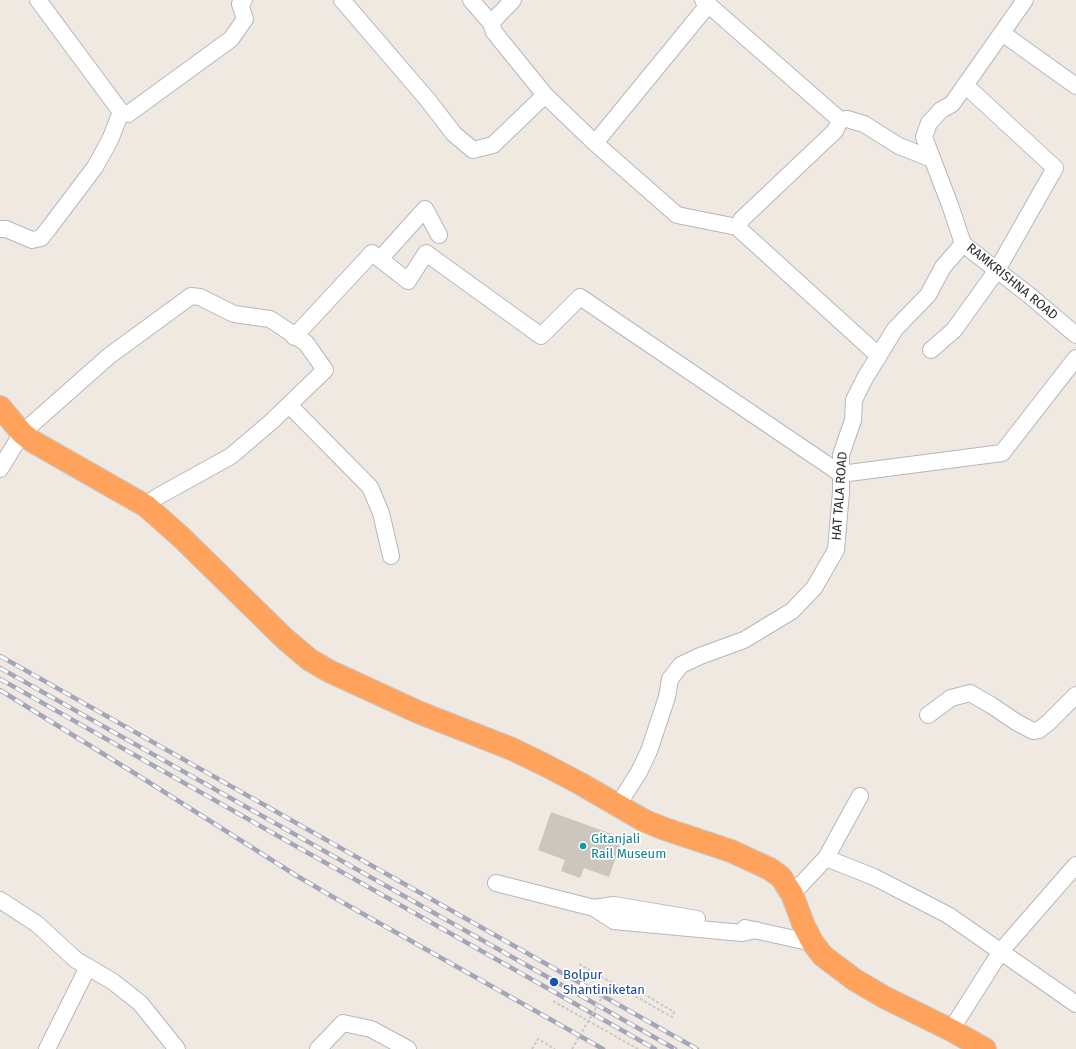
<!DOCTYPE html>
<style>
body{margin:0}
canvas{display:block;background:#efe9e1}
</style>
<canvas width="1076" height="1049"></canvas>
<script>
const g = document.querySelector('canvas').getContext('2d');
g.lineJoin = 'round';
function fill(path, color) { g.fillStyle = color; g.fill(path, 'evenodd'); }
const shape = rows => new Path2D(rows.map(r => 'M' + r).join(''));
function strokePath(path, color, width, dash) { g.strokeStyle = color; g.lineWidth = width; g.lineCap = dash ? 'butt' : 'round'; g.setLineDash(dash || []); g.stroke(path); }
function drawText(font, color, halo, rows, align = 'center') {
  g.font = font + ' "Fira Sans",sans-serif'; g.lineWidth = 3.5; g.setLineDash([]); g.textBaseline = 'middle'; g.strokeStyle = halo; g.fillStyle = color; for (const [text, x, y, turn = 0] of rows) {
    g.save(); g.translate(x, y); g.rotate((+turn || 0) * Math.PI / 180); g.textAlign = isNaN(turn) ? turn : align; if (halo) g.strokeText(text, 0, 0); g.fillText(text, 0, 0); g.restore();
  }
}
fill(shape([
 [551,812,623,838,609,877,584,868,580,878,561,871,565,860,538,850]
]), '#cbc7bf');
const minor = shape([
 [38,0,121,112,128,114,231,39,245,19,240,4,244,0],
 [342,0,427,99,454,134,473,150,493,145,545,95],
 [471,0,491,23,494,32,545,95,595,143,677,215,737,227,879,356],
 [703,0,840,120],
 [1025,0,952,104,941,110,929,123,924,137,950,205,963,244,1029,295,1076,335],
 [491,23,513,0],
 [1002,33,1076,86],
 [840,120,847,119,864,124,899,146,932,159],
 [595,143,708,5],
 [737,227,742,219,835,131,840,120],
 [0,229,6,229,32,240,41,238,49,228,95,167,110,140,121,112],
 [380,259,425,209,439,235],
 [294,337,372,253,408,281,426,253,541,336,580,297,841,474,1002,453,1076,358],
 [931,350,954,330,997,270,1055,168,965,85],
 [289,405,370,487,381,513,391,556],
 [0,469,22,433,109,356,191,296,200,297,234,314,270,319,306,343,325,370,271,422,231,456,157,497,146,506],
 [928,715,951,698,970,693,991,705,1016,722,1033,731,1039,730,1049,722,1076,695],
 [618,805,639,772,649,751,667,697,670,679,681,665,700,656,744,640,792,611,814,588,836,550,841,492,841,455,853,420,854,400,865,378,895,329,928,295,943,267,963,244],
 [826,858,874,877,948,915,1076,1004],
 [496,883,594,908,614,921,742,933,756,930],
 [792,894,826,858,860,796],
 [0,900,37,924,76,960,112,981,140,1003,177,1049],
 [594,908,614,905,697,919],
 [745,928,813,943],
 [951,1030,1001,951,1076,865],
 [47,1049,88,967],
 [318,1049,343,1023,371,1029,408,1049]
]);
const highway = shape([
 [0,407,22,433,32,441,146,506,181,537,285,639,310,660,329,671,418,712,512,749,545,765,581,784,643,820,662,828,731,851,770,869,781,877,786,885,792,894,804,926,813,943,823,956,855,980,884,997,951,1030,985,1049]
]);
strokePath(minor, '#b4b7c1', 18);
strokePath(highway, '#c9c9c9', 24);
strokePath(shape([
 [579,964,672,1017,674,1012,637,990],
 [553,1001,638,1049],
 [532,1049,538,1039,555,1049]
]), '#c9c9c9', 2, [3, 2]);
strokePath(minor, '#fff', 16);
strokePath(highway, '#ffa35c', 22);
const rail = shape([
 [0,656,697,1049],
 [0,668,675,1049],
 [0,679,655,1049],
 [0,690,139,776,297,876,333,897,603,1049]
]);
strokePath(rail, '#a3a6b8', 4.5);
strokePath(rail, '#fff', 3, [9]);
strokePath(shape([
 [572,1049,611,982]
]), '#c9c9c9', 2, [3, 2]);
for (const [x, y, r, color] of [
 [583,846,4,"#0f9aa8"],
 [554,982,5,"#1a4fb4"]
]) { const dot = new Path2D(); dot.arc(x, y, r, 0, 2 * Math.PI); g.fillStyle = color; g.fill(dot); strokePath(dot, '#fff', 1.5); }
drawText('13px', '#2e2e2e', '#fff', [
 ["RAMKRISHNA ROAD",1012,282,39],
 ["HAT TALA ROAD",840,496,-86]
]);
drawText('13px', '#0d838f', '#fff', [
 ["Gitanjali",591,839],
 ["Rail Museum",591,854]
], 'left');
drawText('13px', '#164399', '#fff', [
 ["Bolpur",563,975],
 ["Shantiniketan",563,990]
], 'left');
</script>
